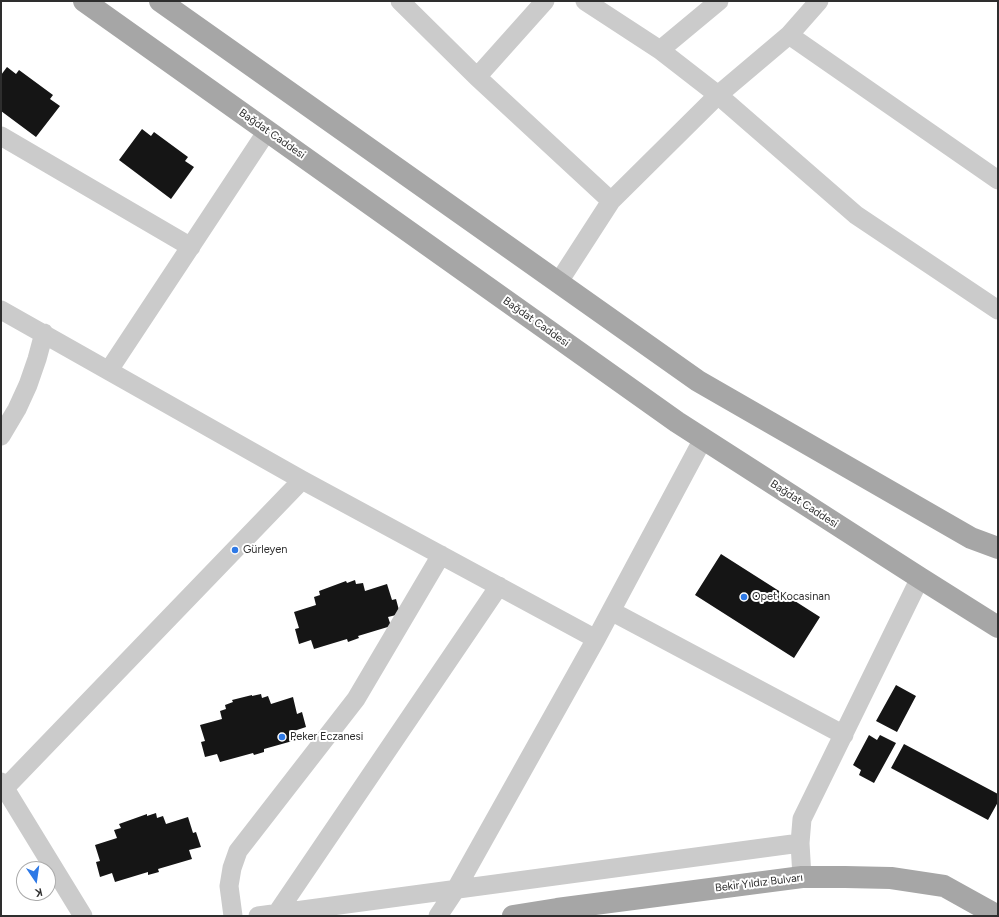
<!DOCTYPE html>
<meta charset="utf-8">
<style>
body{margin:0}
#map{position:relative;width:999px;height:917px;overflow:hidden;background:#fff;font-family:Figtree,sans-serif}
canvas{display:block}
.frame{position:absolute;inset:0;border:2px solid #2e2e2e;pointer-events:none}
.north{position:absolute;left:16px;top:861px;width:40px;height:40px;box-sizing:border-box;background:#fff;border:1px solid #ababab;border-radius:50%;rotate:167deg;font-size:11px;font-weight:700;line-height:16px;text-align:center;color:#2e2e2e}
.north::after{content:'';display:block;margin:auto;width:14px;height:18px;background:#2e79e6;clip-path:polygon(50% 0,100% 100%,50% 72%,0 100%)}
</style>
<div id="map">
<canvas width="999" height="917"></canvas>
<div class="frame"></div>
<div class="north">K</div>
</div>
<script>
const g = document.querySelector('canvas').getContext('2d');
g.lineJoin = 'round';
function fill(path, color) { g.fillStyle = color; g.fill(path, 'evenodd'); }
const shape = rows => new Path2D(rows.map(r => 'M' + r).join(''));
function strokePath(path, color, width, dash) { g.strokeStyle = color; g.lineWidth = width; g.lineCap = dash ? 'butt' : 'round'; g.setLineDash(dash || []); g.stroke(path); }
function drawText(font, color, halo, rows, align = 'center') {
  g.font = font + ' Figtree,sans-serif'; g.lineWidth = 4; g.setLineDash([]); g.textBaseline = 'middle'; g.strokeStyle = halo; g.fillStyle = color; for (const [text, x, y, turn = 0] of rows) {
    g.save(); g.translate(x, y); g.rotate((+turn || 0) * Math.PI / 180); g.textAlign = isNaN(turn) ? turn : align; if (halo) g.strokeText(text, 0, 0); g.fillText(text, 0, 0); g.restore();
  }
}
fill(shape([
 [7,67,16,74,19,70,53,95,50,99,60,106,36,137,1,111,1,75],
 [142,129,151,136,154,132,188,157,185,161,194,167,171,199,119,160],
 [721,554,820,617,794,658,695,595],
 [355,580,356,584,363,583,365,591,387,584,392,600,396,599,400,614,388,617,391,626,358,636,359,638,348,642,347,639,314,649,311,640,299,644,295,629,299,628,294,612,316,605,314,597,320,595,319,591,346,581,347,583],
 [896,685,916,696,897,732,876,721],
 [261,694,262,698,268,696,271,704,293,697,297,714,302,712,306,727,294,731,296,740,264,749,264,752,254,755,253,753,220,762,217,754,205,757,201,742,205,741,200,725,222,719,220,711,226,709,225,705,233,702,232,700,252,695,252,696],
 [869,735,877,740,880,735,896,743,874,783,859,775,861,770,853,765],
 [904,744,998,794,998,802,988,820,891,768],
 [156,813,157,818,163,816,166,824,188,817,193,833,196,832,201,847,189,850,192,859,158,869,159,872,148,875,148,872,115,882,112,873,100,877,96,862,100,861,95,845,117,838,114,830,121,828,119,824,147,814,147,816]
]), '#151515');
strokePath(shape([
 [400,1,477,77,611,201,558,283],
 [585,1,660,50,718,95,856,215,998,310],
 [789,35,998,180],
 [660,50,719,1],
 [477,77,545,1],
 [1,136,191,247],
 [611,201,718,95,789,35,819,1],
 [1,310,302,480,596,639],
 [109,370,267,131],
 [1,436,17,409,28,385,37,359,44,333],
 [611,611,844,735],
 [1,782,83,916],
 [1,789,5,788,302,480],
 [802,877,800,843,802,819,920,578],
 [277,913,499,586],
 [233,916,229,886,232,868,238,851,356,699,441,555],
 [258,916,800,843],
 [438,916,456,889,596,639,703,439]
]), '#cbcbcb', 19);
strokePath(shape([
 [84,1,677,422,920,578,998,627],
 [160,1,698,381,971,538,998,548],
 [513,916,557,909,802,877,845,877,891,878,944,886,998,916]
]), '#a6a6a6', 22);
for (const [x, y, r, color] of [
 [235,550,4,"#2e79e6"],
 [744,597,4,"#2e79e6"],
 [282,737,4,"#2e79e6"]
]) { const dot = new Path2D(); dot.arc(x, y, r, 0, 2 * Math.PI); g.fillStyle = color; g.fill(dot); strokePath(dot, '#fff', 1.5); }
drawText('11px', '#2e2e2e', '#fff', [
 ["Bağdat Caddesi",272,134,35],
 ["Bağdat Caddesi",536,322,35],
 ["Bağdat Caddesi",804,504,33],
 ["Bekir Yıldız Bulvarı",759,883,-7]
]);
drawText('11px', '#2e2e2e', '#fff', [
 ["Gürleyen",243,550],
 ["Opet Kocasinan",752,597],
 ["Peker Eczanesi",290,737]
], 'left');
</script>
